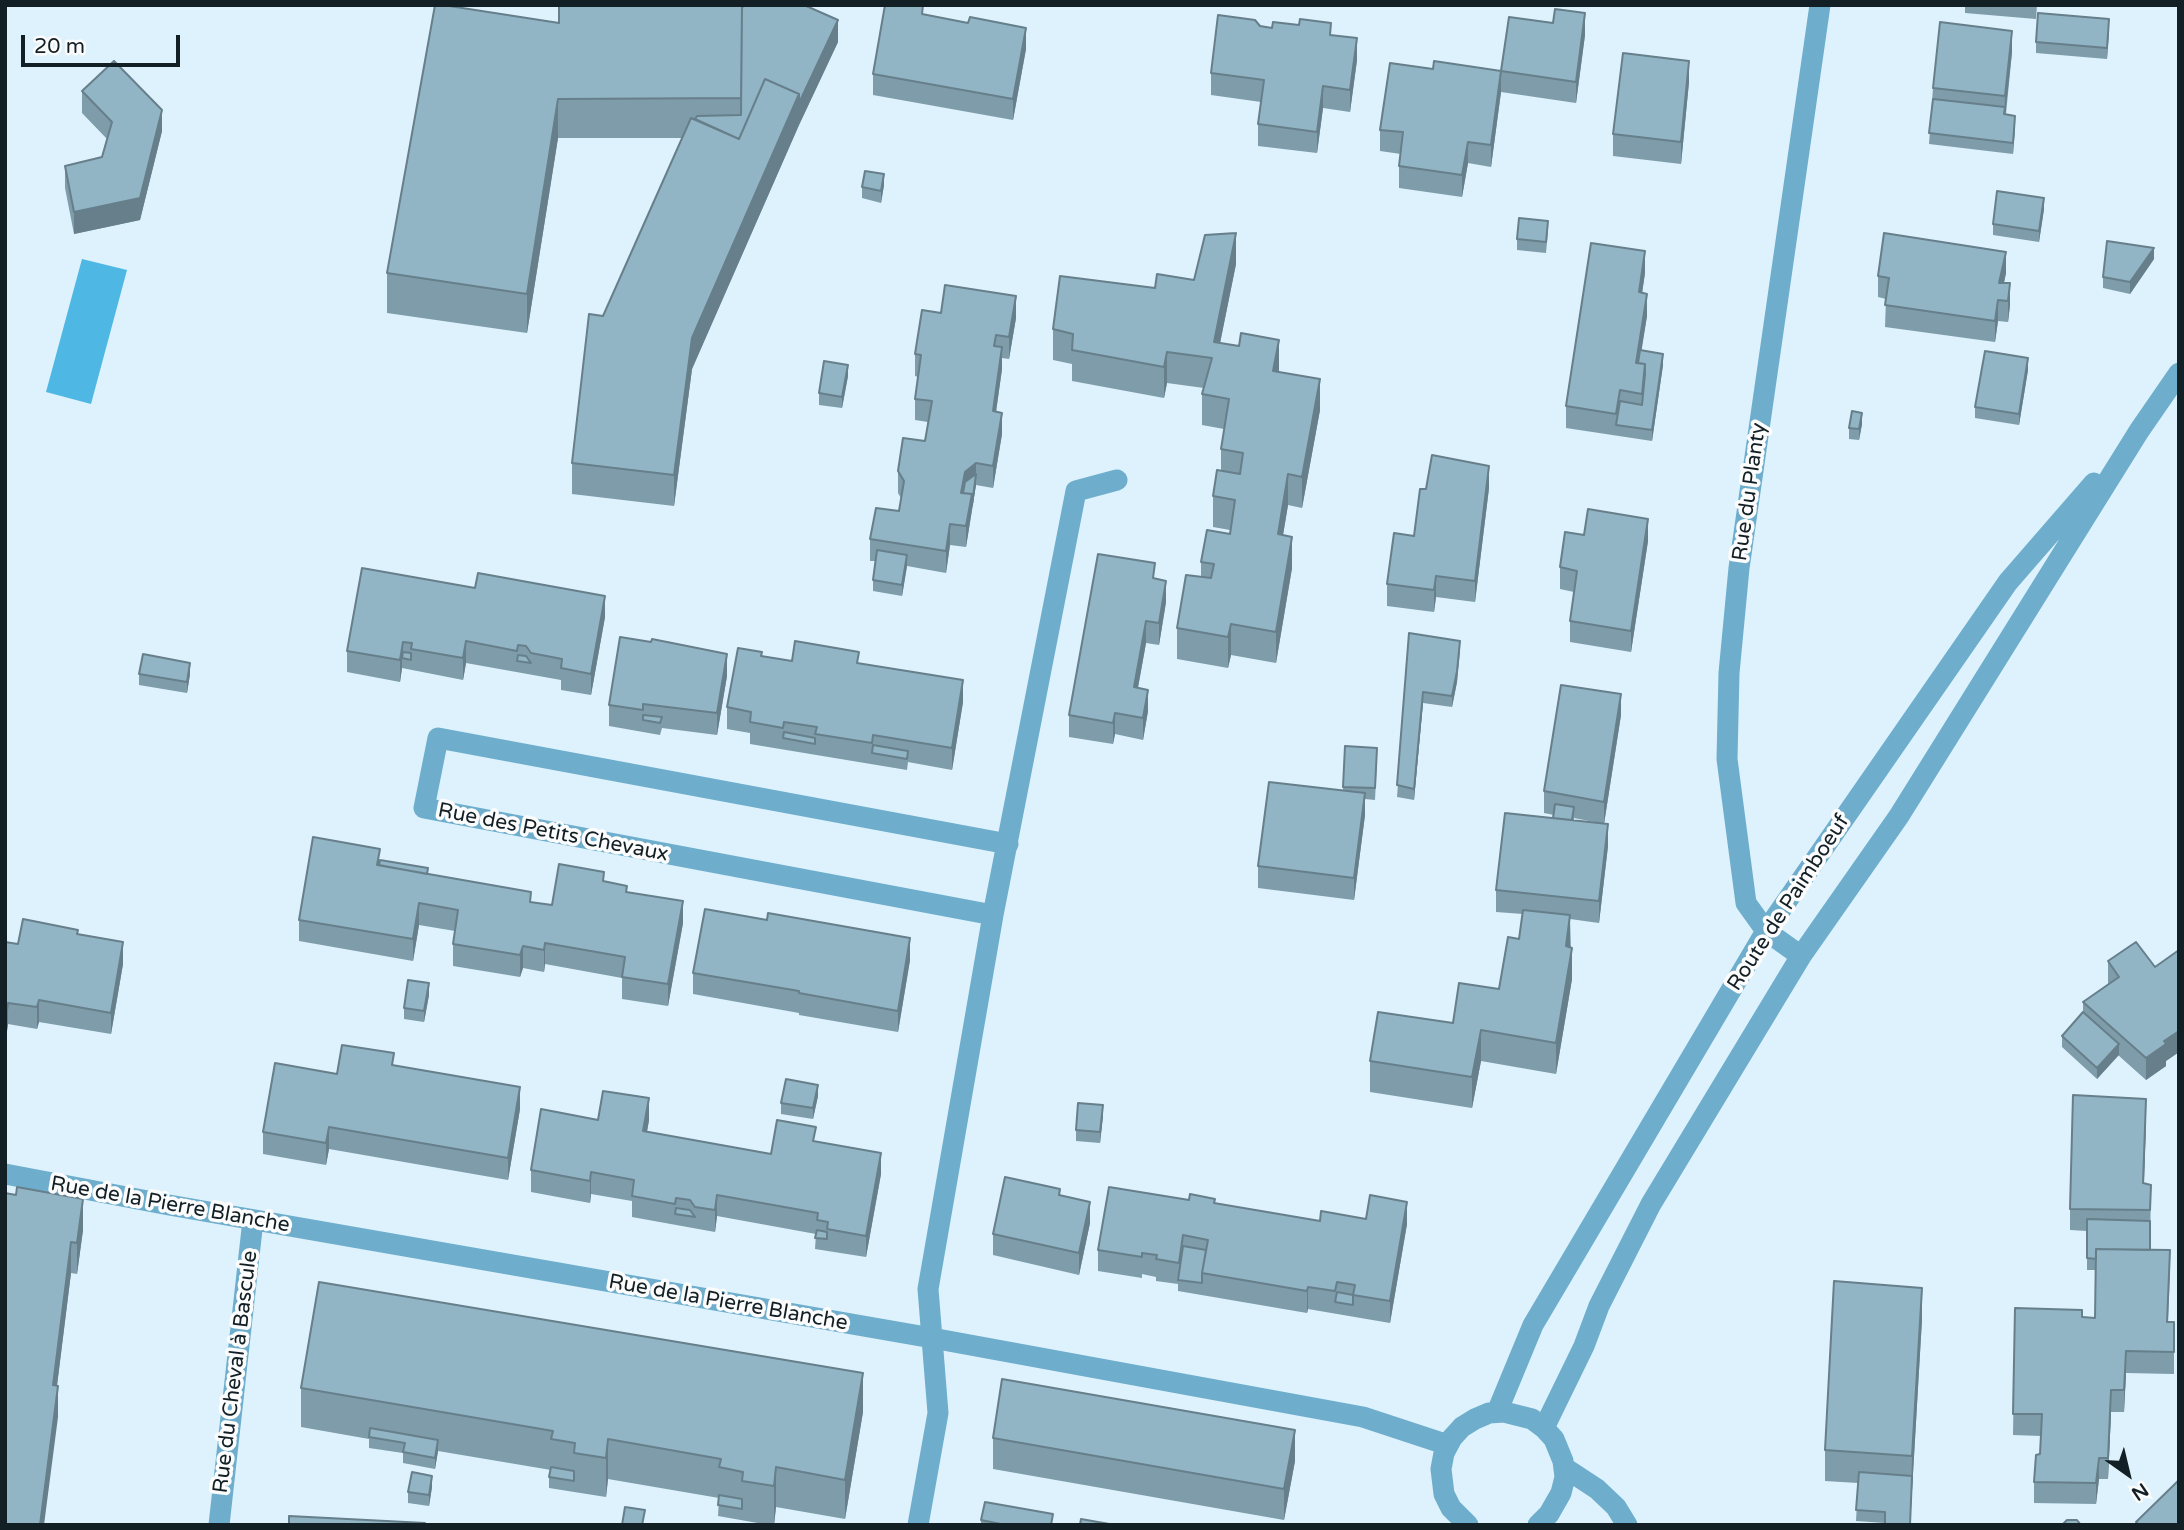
<!DOCTYPE html>
<meta charset="utf-8">
<style>
body{margin:0}
#map{position:relative;width:2184px;height:1530px;overflow:hidden;background:#ddf2fd;font-family:"Varela Round",sans-serif}
canvas{display:block}
.frame{position:absolute;inset:0;border:7px solid #122026;pointer-events:none}
.north{position:absolute;left:2093px;top:1439px;width:70px;height:70px;-webkit-text-stroke:5px #fcfcfc;paint-order:stroke;rotate:146deg;font-size:19px;font-weight:700;line-height:28px;text-align:center;color:#122026}
.north::after{content:'';display:block;margin:auto;width:24px;height:32px;background:#122026;clip-path:polygon(50% 0,100% 100%,50% 72%,0 100%)}
.scale{position:absolute;left:21px;top:35px;width:159px;height:32px;box-sizing:border-box;border:4px solid #122026;border-top:0;padding-left:9px;font-size:21px;line-height:24px;white-space:nowrap;color:#122026;-webkit-text-stroke:5px #fcfcfc;paint-order:stroke}
</style>
<div id="map">
<canvas width="2184" height="1530"></canvas>
<div class="frame"></div>
<div class="north">N</div>
<div class="scale">20 m</div>
</div>
<script>
const g = document.querySelector('canvas').getContext('2d');
g.lineJoin = 'round';
function fill(path, color) { g.fillStyle = color; g.fill(path, 'evenodd'); }
const shape = rows => new Path2D(rows.map(r => 'M' + r).join(''));
function strokePath(path, color, width, dash) { g.strokeStyle = color; g.lineWidth = width; g.lineCap = dash ? 'butt' : 'round'; g.setLineDash(dash || []); g.stroke(path); }
function drawText(font, color, halo, rows, align = 'center') {
  g.font = font + ' "Varela Round",sans-serif'; g.lineWidth = 7; g.setLineDash([]); g.textBaseline = 'middle'; g.strokeStyle = halo; g.fillStyle = color; for (const [text, x, y, turn = 0] of rows) {
    g.save(); g.translate(x, y); g.rotate((+turn || 0) * Math.PI / 180); g.textAlign = isNaN(turn) ? turn : align; if (halo) g.strokeText(text, 0, 0); g.fillText(text, 0, 0); g.restore();
  }
}
fill(shape([
 [82,259,127,270,91,404,46,392]
]), '#4eb7e3');
strokePath(shape([
 [993,915,424,808,438,738,1008,844],
 [1801,956,1766,931,1746,903,1727,759,1729,673,1739,568,1820,5],
 [5,1174,169,1205,932,1338,1363,1417,1448,1445],
 [1497,1412,1533,1325,1766,931,2008,582,2094,483],
 [1544,1428,1584,1346,1599,1306,1651,1204,1801,956,1899,816,2139,431,2179,373],
 [1565,1468,1597,1489,1616,1507,1627,1525],
 [219,1525,253,1220],
 [918,1525,938,1413,928,1289,993,915,1076,491,1117,480],
 [1468,1525,1451,1508,1444,1494,1441,1469,1444,1453,1452,1438,1462,1427,1475,1419,1489,1413,1504,1412,1532,1419,1544,1428,1554,1439,1563,1461,1565,1477,1561,1493,1549,1514,1538,1525]
]), '#6eaecc', 21);
fill(shape([
 [1965,5,2037,5,2036,19,1965,13],
 [742,8,838,42,799,125,692,369,674,506,572,494,572,463,603,316,682,138,558,138,527,333,387,313,387,273,559,23],
 [924,14,968,23,1026,49,1013,120,873,95,873,74],
 [1260,26,1331,35,1357,60,1350,112,1323,108,1317,153,1258,146,1258,124,1261,102,1211,95,1211,73],
 [2109,30,2107,59,2036,53,2036,42],
 [1585,35,1576,103,1501,92,1491,167,1468,163,1462,197,1399,188,1399,166,1401,154,1380,151,1380,130,1433,69,1501,71],
 [2012,52,2006,114,2015,127,2013,154,1929,144,1933,88],
 [1689,82,1681,164,1613,156,1613,134],
 [82,91,162,131,140,220,74,234,65,188,65,166,102,157,107,139,82,113],
 [884,185,881,203,862,198,862,187],
 [2044,209,2039,242,1993,235,1993,224],
 [1548,232,1546,253,1517,250,1517,239],
 [2154,259,2130,294,2103,288,2103,277],
 [1236,264,1220,343,1278,372,1320,410,1302,508,1288,505,1283,535,1292,568,1276,663,1231,655,1228,668,1177,659,1177,628,1201,577,1201,562,1230,534,1230,530,1213,527,1213,496,1221,471,1221,449,1224,429,1202,425,1202,394,1204,388,1167,383,1164,398,1072,381,1072,364,1053,360,1053,329,1155,288,1194,280],
 [1645,273,1642,293,1647,316,1641,350,1663,365,1652,441,1566,428,1566,406],
 [2006,273,2004,283,2010,305,2008,322,1998,321,1995,342,1885,327,1886,299,1878,297,1878,276],
 [941,313,1016,318,1009,359,1002,358,1002,369,996,412,1002,434,993,488,976,485,966,547,950,545,946,573,907,566,902,596,873,591,873,580,875,561,870,561,870,539,899,511,901,498,898,493,898,471,925,441,928,422,915,420,915,399,918,377,915,376,915,354],
 [2028,370,2019,425,1975,418,1975,407],
 [848,376,842,408,819,405,819,393],
 [1862,424,1859,440,1849,439,1849,428],
 [1489,488,1475,602,1436,597,1434,612,1387,606,1387,584,1414,536],
 [1584,535,1648,541,1631,652,1570,642,1570,621,1574,592,1560,589,1560,567],
 [362,568,605,617,591,695,561,690,561,680,466,663,463,680,402,668,400,682,347,672,347,651],
 [1155,579,1166,602,1159,645,1146,643,1138,688,1148,711,1143,740,1115,734,1113,744,1069,737,1069,715],
 [1409,633,1460,652,1457,682,1452,707,1423,703,1414,800,1397,797],
 [792,661,859,663,963,702,952,770,908,762,907,770,750,744,750,733,727,729,727,707],
 [139,674,190,674,187,693,139,685],
 [727,676,717,735,662,728,660,735,609,726,609,705],
 [1621,715,1604,824,1608,846,1599,923,1570,919,1572,979,1556,1074,1481,1061,1472,1108,1370,1092,1370,1061,1453,1023,1499,989,1519,939,1523,914,1496,912,1496,890,1553,818,1554,815,1544,813,1544,791],
 [1574,818,1604,824,1574,820],
 [1377,759,1375,800,1365,799,1365,815,1354,900,1258,888,1258,866,1343,791,1343,787],
 [380,860,531,902,552,905,604,882,627,892,683,923,668,1006,622,999,622,978,545,964,544,972,523,968,520,977,453,966,453,944,455,931,419,925,413,961,299,941,299,920],
 [78,934,123,964,111,1034,39,1022,37,1029,8,1024,7,1031,5,1031,5,942,18,944],
 [2179,950,2179,1052,2166,1061,2166,1066,2146,1080,2118,1055,2097,1079,2062,1047,2062,1036,2083,1012,2083,1002,2108,984,2108,961,2155,967],
 [910,960,898,1032,799,1015,799,1013,693,994,693,973],
 [429,995,424,1022,404,1019,404,1008],
 [394,1065,520,1109,508,1180,329,1149,326,1165,263,1154,263,1132,337,1074],
 [818,1096,813,1119,781,1114,781,1103],
 [1103,1116,1100,1143,1076,1141,1076,1130],
 [598,1120,649,1120,647,1132,771,1154,816,1141,881,1174,866,1257,815,1249,816,1234,717,1216,715,1232,632,1217,632,1201,591,1194,590,1203,531,1192,531,1170],
 [2146,1121,2144,1184,2151,1185,2150,1250,2170,1271,2168,1322,2174,1322,2174,1374,2126,1373,2124,1412,2111,1412,2108,1479,2099,1479,2096,1504,2034,1503,2034,1482,2040,1454,2041,1436,2013,1435,2015,1308,2095,1318,2096,1270,2087,1270,2087,1231,2070,1230,2070,1209],
 [5,1193,83,1230,77,1274,71,1273,57,1386,58,1417],
 [1060,1195,1090,1223,1079,1275,993,1255,993,1234],
 [1189,1200,1215,1203,1320,1221,1366,1219,1407,1224,1390,1323,1308,1309,1307,1313,1178,1291,1178,1284,1156,1281,1156,1277,1142,1274,1142,1278,1098,1271,1098,1250],
 [1922,1319,1910,1525,1885,1525,1885,1523,1856,1521,1858,1483,1825,1481,1825,1450],
 [301,1388,863,1412,845,1519,776,1507,774,1525,769,1525,718,1516,719,1498,608,1479,606,1497,549,1488,549,1477,551,1470,438,1451,435,1469,403,1463,403,1453,369,1448,369,1439,301,1427],
 [993,1438,1295,1461,1284,1520,993,1469],
 [432,1487,429,1506,408,1503,408,1492],
 [981,1520,1053,1525,981,1525]
]), '#7e9caa');
fill(shape([
 [1585,13,1585,35,1576,103,1576,82],
 [2109,19,2109,30,2107,59,2107,48],
 [838,20,838,42,799,125,692,369,674,506,674,475,692,338,799,94],
 [1026,28,1026,49,1013,120,1013,99],
 [2012,31,2012,52,2004,125,2005,96],
 [1357,38,1357,60,1350,112,1350,90],
 [1689,61,1689,82,1681,164,1681,142],
 [1501,71,1501,92,1491,167,1491,145],
 [1323,86,1323,108,1317,153,1317,132],
 [558,99,558,138,527,333,527,294],
 [162,110,162,131,140,220,74,234,74,212],
 [2015,116,2015,127,2013,154,2013,143],
 [1468,142,1468,163,1462,197,1462,175],
 [884,174,884,185,881,203,881,191],
 [2044,198,2044,209,2039,242,2039,231],
 [1236,233,1236,264,1214,373,1214,342],
 [2154,248,2154,259,2130,294,2130,282],
 [1645,251,1645,273,1639,314,1639,292],
 [2006,252,2006,273,2000,300,1999,283],
 [2010,283,2010,305,2008,322,2008,301],
 [1647,294,1647,316,1638,373,1636,363],
 [1016,296,1016,318,1009,359,1009,337],
 [1998,300,1998,321,1995,342,1995,321],
 [1279,340,1279,371,1273,402,1273,371],
 [1002,347,1002,369,993,433,993,411],
 [1167,352,1167,383,1164,398,1164,367],
 [1663,354,1663,365,1652,441,1652,430],
 [2028,358,2028,370,2019,425,2019,414],
 [848,365,848,376,842,408,842,397],
 [1320,379,1320,410,1302,508,1302,477],
 [1002,413,1002,434,993,488,993,466],
 [1862,413,1862,424,1859,440,1859,429],
 [976,463,976,485,966,547,966,526,972,494,961,493,965,472],
 [1489,466,1489,488,1475,602,1475,581],
 [1288,474,1288,505,1278,565,1278,534],
 [1648,519,1648,541,1631,652,1631,631],
 [950,524,950,545,946,573,946,551],
 [1292,537,1292,568,1276,663,1276,632],
 [907,555,907,566,902,596,902,585],
 [1436,576,1436,597,1434,612,1434,590],
 [1166,581,1166,602,1159,645,1159,623],
 [605,596,605,617,591,695,591,674],
 [1146,621,1146,643,1134,709,1134,687],
 [1231,624,1231,655,1228,668,1228,637],
 [466,641,466,663,463,680,463,658],
 [1460,641,1457,682,1452,707,1452,696],
 [403,642,403,658,402,658,402,668,400,682,400,660],
 [727,654,727,676,717,735,717,713],
 [190,663,190,674,187,693,187,682],
 [963,680,963,702,952,770,952,748],
 [1148,690,1148,711,1143,740,1143,718],
 [1423,692,1423,703,1414,800,1414,789],
 [1621,694,1621,715,1604,824,1604,802],
 [1115,713,1115,734,1113,744,1113,723],
 [1365,793,1365,815,1354,900,1354,878],
 [1608,824,1608,846,1599,923,1599,901],
 [683,901,683,923,668,1006,668,984],
 [419,903,419,925,413,961,413,939],
 [1570,915,1570,947,1566,978,1566,946],
 [910,938,910,960,898,1032,898,1011],
 [123,942,123,964,111,1034,111,1013],
 [545,943,545,964,544,972,544,950],
 [523,946,523,968,520,977,520,955],
 [1572,948,1572,979,1556,1074,1556,1043],
 [429,983,429,995,424,1022,424,1011],
 [39,1000,39,1022,37,1029,37,1007],
 [8,1003,8,1024,7,1031,7,1010],
 [1481,1030,1481,1061,1472,1108,1472,1077],
 [2179,1031,2179,1052,2166,1061,2166,1066,2146,1080,2146,1058,2164,1041],
 [2119,1044,2119,1055,2097,1079,2097,1068],
 [818,1085,818,1096,813,1119,813,1108],
 [520,1087,520,1109,508,1180,508,1158],
 [649,1098,649,1120,643,1153,643,1131],
 [2146,1099,2146,1121,2143,1205,2143,1183],
 [1103,1105,1103,1116,1100,1143,1100,1132],
 [329,1127,329,1149,326,1165,326,1143],
 [881,1153,881,1174,866,1257,866,1236],
 [591,1172,591,1194,590,1203,590,1181],
 [717,1195,717,1216,715,1232,715,1210],
 [83,1199,83,1230,77,1274,77,1243],
 [1090,1202,1090,1223,1079,1275,1079,1253],
 [1407,1202,1407,1224,1390,1323,1390,1301],
 [71,1242,71,1273,53,1417,53,1385],
 [1308,1287,1308,1309,1307,1313,1307,1291],
 [1922,1288,1922,1319,1910,1525,1912,1456],
 [2126,1351,2126,1373,2124,1412,2124,1390],
 [863,1373,863,1412,845,1519,845,1480],
 [58,1386,58,1417,44,1525,40,1525],
 [2111,1390,2111,1412,2108,1479,2108,1458],
 [1295,1430,1295,1461,1284,1520,1284,1489],
 [608,1439,608,1479,606,1497,606,1458],
 [438,1440,438,1451,435,1469,435,1458],
 [2099,1458,2099,1479,2096,1504,2096,1483],
 [776,1467,776,1507,774,1525,774,1486],
 [432,1476,432,1487,429,1506,429,1495]
]), '#667f8b');
const building = shape([
 [435,5,443,5,559,23,559,5,742,5,741,98,558,99,527,294,387,273,435,5],
 [744,5,804,5,838,20,799,103,799,94,765,79,739,139,695,119,697,116,741,115,742,8,744,5],
 [885,5,923,5,922,14,968,23,970,17,1026,28,1013,99,873,74,885,5],
 [1555,9,1585,13,1576,82,1501,71,1491,145,1468,142,1462,175,1399,166,1403,132,1380,130,1390,63,1433,69,1434,61,1501,71,1509,17,1553,23,1555,9],
 [2038,13,2109,19,2107,48,2036,42,2038,13],
 [1218,15,1255,20,1260,26,1272,28,1273,22,1299,25,1300,19,1331,23,1330,35,1357,38,1350,90,1323,86,1317,132,1258,124,1264,80,1211,73,1218,15],
 [1940,22,2012,31,2005,96,1933,88,1940,22],
 [1623,53,1689,61,1681,142,1613,134,1623,53],
 [114,61,162,110,140,198,74,212,65,166,102,157,112,122,82,91,114,61],
 [765,79,799,94,692,338,674,475,572,463,589,314,603,316,691,118,739,139,765,79],
 [1933,99,2005,107,2004,114,2015,116,2013,143,1929,133,1933,99],
 [865,171,884,174,881,191,862,187,865,171],
 [1997,191,2044,198,2039,231,1993,224,1997,191],
 [1519,218,1548,221,1546,242,1517,239,1519,218],
 [1236,233,1214,342,1239,346,1241,333,1279,340,1273,371,1320,379,1302,477,1288,474,1278,534,1292,537,1276,632,1231,624,1228,637,1177,628,1186,575,1211,578,1214,564,1201,562,1207,530,1230,534,1235,500,1213,496,1217,470,1240,474,1243,453,1221,449,1229,399,1202,394,1212,358,1167,352,1164,367,1072,350,1073,334,1053,329,1060,276,1155,288,1157,274,1194,280,1205,235,1236,233],
 [1884,233,2006,252,1999,283,2010,283,2008,301,1998,300,1995,321,1885,305,1889,278,1878,276,1884,233],
 [2107,241,2154,248,2130,282,2103,277,2107,241],
 [1591,243,1645,251,1639,292,1647,294,1636,363,1645,364,1642,394,1620,390,1616,414,1566,406,1591,243],
 [945,285,1016,296,1009,337,996,335,994,346,1002,347,993,411,1002,413,993,466,976,463,965,472,961,493,972,494,966,526,950,524,946,551,870,539,876,508,899,511,904,481,898,471,903,438,925,441,932,401,915,399,921,355,915,354,922,310,941,313,945,285],
 [1640,350,1663,354,1652,430,1616,425,1620,401,1642,405,1645,374,1645,364,1638,363,1640,350],
 [1985,351,2028,358,2019,414,1975,407,1985,351],
 [824,361,848,365,842,397,819,393,824,361],
 [1852,411,1862,413,1859,429,1849,428,1852,411],
 [1432,455,1489,466,1475,581,1436,576,1434,590,1387,584,1394,533,1414,536,1420,489,1426,489,1432,455],
 [976,474,972,505,972,494,963,493,965,482,976,474],
 [1588,509,1648,519,1631,631,1570,621,1577,571,1560,567,1565,532,1584,535,1588,509],
 [877,550,907,555,902,585,873,580,877,550],
 [1098,554,1155,563,1153,578,1166,581,1159,623,1146,621,1134,687,1148,690,1143,718,1115,713,1113,723,1069,715,1098,554],
 [362,568,475,588,478,573,605,596,591,674,561,668,562,659,531,653,526,646,518,645,517,651,466,641,463,658,411,649,412,643,403,642,400,660,347,651,362,568],
 [1409,633,1460,641,1457,671,1452,696,1423,692,1414,789,1397,785,1409,633],
 [620,637,651,642,652,639,727,654,717,713,643,704,643,710,609,705,620,637],
 [795,641,859,652,857,663,963,680,952,748,873,735,872,743,815,734,817,727,784,722,783,728,750,722,751,712,727,707,738,648,762,652,761,656,792,661,795,641],
 [403,652,411,653,411,660,402,658,403,652],
 [143,654,190,663,187,682,139,674,143,654],
 [518,655,526,656,531,663,517,661,518,655],
 [1561,685,1621,694,1604,802,1544,791,1561,685],
 [643,715,662,717,660,723,643,720,643,715],
 [784,732,815,738,815,744,783,738,784,732],
 [873,745,908,751,907,759,872,753,873,745],
 [1345,746,1377,748,1375,788,1343,787,1345,746],
 [1269,782,1365,793,1354,878,1258,866,1269,782],
 [1555,804,1574,807,1572,820,1553,818,1555,804],
 [1505,813,1608,824,1599,901,1496,890,1505,813],
 [313,837,380,849,377,865,531,892,530,902,552,905,559,864,604,872,603,881,627,886,626,892,683,901,668,984,622,977,625,957,545,943,544,950,523,946,520,955,453,944,458,910,419,903,413,939,299,920,313,837],
 [380,860,428,868,427,874,379,865,380,860],
 [705,909,767,920,768,913,910,938,898,1011,799,993,799,991,693,973,705,909],
 [1523,910,1570,915,1566,946,1572,948,1556,1043,1481,1030,1472,1077,1370,1061,1378,1012,1453,1023,1459,983,1499,989,1508,937,1519,939,1523,910],
 [23,919,78,930,77,934,123,942,111,1013,39,1000,37,1007,8,1003,7,1010,5,1010,5,942,18,944,23,919],
 [2136,942,2155,967,2179,950,2179,1031,2164,1041,2166,1044,2146,1058,2083,1002,2119,977,2108,961,2136,942],
 [408,980,429,983,424,1011,404,1008,408,980],
 [2083,1012,2119,1044,2097,1068,2062,1036,2083,1012],
 [342,1045,394,1053,392,1065,520,1087,508,1158,329,1127,326,1143,263,1132,275,1063,337,1074,342,1045],
 [786,1079,818,1085,813,1108,781,1103,786,1079],
 [603,1091,649,1098,643,1131,771,1154,777,1120,816,1127,813,1141,881,1153,866,1236,827,1229,828,1222,817,1220,818,1213,717,1195,715,1210,695,1207,690,1200,676,1198,675,1204,632,1196,634,1180,591,1172,590,1181,531,1170,541,1109,598,1120,603,1091],
 [2073,1095,2146,1099,2143,1183,2151,1185,2150,1210,2070,1209,2073,1095],
 [1078,1103,1103,1105,1100,1132,1076,1130,1078,1103],
 [1005,1177,1060,1189,1059,1195,1090,1202,1079,1253,993,1234,1005,1177],
 [17,1187,83,1199,77,1243,71,1242,53,1385,58,1386,40,1525,5,1525,5,1193,16,1195,17,1187],
 [1109,1187,1189,1200,1190,1194,1215,1199,1214,1203,1320,1221,1321,1211,1366,1219,1370,1195,1407,1202,1390,1301,1353,1295,1355,1285,1337,1282,1335,1291,1308,1287,1307,1291,1202,1273,1208,1240,1183,1235,1179,1263,1156,1259,1157,1255,1142,1253,1142,1257,1098,1250,1109,1187],
 [676,1208,690,1210,695,1217,675,1214,676,1208],
 [2087,1219,2150,1221,2150,1250,2096,1249,2096,1259,2087,1258,2087,1219],
 [817,1230,827,1232,827,1239,815,1238,817,1230],
 [1183,1246,1206,1250,1202,1273,1202,1283,1178,1280,1183,1246],
 [2096,1249,2170,1250,2167,1322,2174,1322,2174,1352,2126,1351,2124,1390,2111,1390,2108,1458,2099,1458,2096,1483,2034,1482,2036,1455,2040,1454,2042,1414,2013,1414,2015,1308,2082,1310,2082,1317,2095,1318,2096,1249],
 [1834,1281,1922,1288,1912,1456,1825,1450,1834,1281],
 [319,1282,863,1373,845,1480,776,1467,774,1486,742,1481,743,1472,719,1467,721,1459,608,1439,606,1458,574,1453,575,1443,551,1439,553,1431,301,1388,319,1282],
 [1337,1292,1353,1295,1353,1305,1335,1302,1337,1292],
 [1002,1379,1295,1430,1284,1489,993,1438,1002,1379],
 [370,1428,438,1440,435,1458,403,1452,405,1443,369,1437,370,1428],
 [551,1467,574,1471,574,1481,549,1477,551,1467],
 [412,1472,432,1476,429,1495,408,1492,412,1472],
 [1859,1472,1912,1476,1910,1525,1885,1525,1885,1512,1856,1510,1859,1472],
 [2179,1480,2179,1525,2139,1525,2136,1522,2179,1480],
 [719,1495,742,1499,742,1509,718,1505,719,1495],
 [985,1502,1053,1514,1051,1525,1006,1525,981,1520,985,1502],
 [625,1507,645,1510,642,1525,622,1525,625,1507],
 [289,1516,425,1523,425,1525,289,1525,289,1516],
 [1081,1519,1115,1525,1080,1525,1081,1519],
 [2067,1520,2077,1520,2081,1525,2062,1525,2067,1520]
]);
fill(building, '#92b5c6');
strokePath(building, '#667f8b', 2);
drawText('21px', '#122026', '#fcfcfc', [
 ["Rue du Planty",1750,492,-82],
 ["Rue des Petits Chevaux",553,833,11],
 ["Route de Paimboeuf",1789,903,-57],
 ["Rue de la Pierre Blanche",170,1205,10],
 ["Rue de la Pierre Blanche",728,1303,10],
 ["Rue du Cheval à Bascule",236,1372,-83]
]);
</script>
